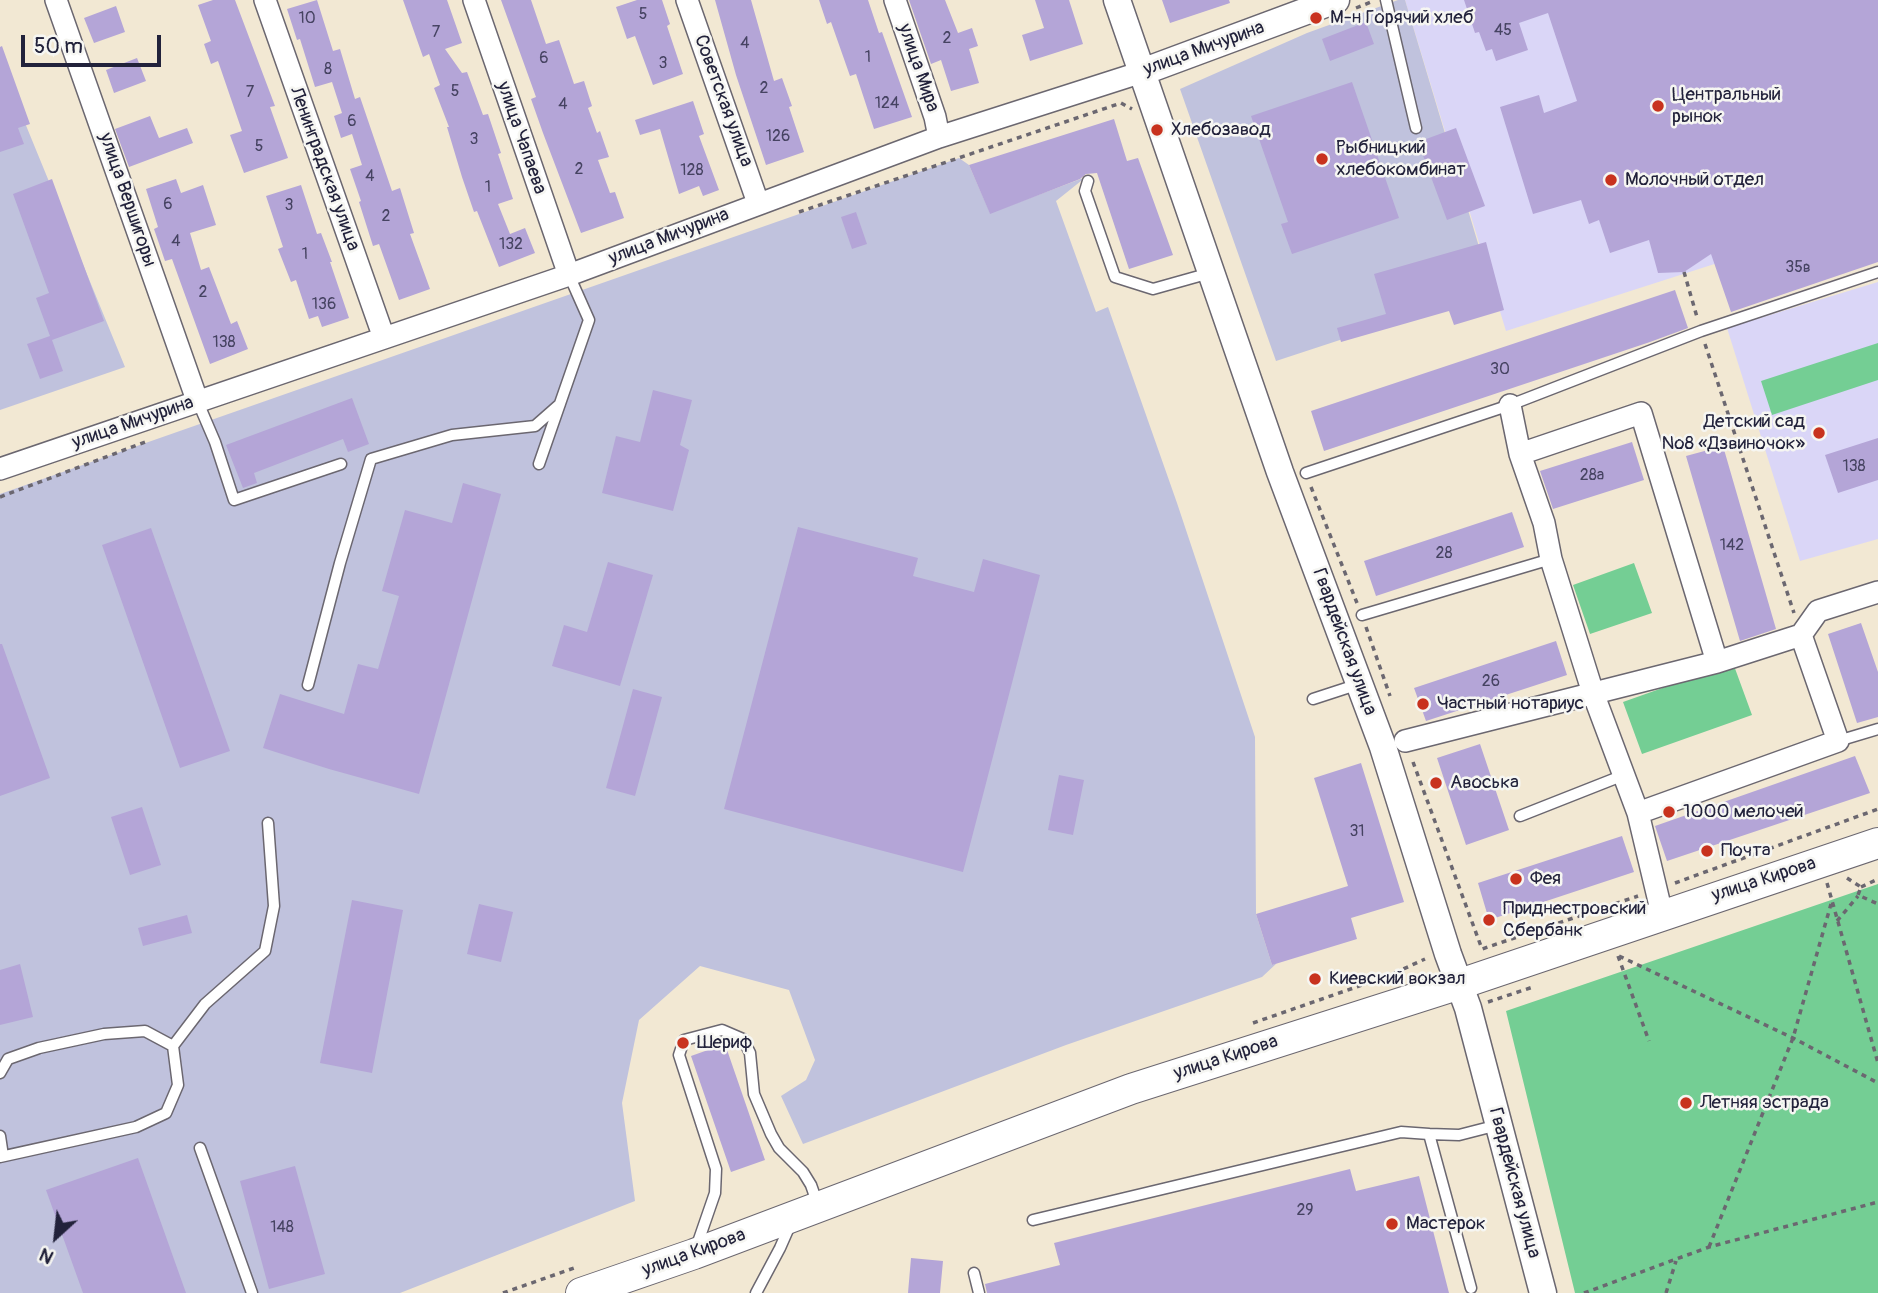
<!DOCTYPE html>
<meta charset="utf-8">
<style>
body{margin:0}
#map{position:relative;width:1878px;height:1293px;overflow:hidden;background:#f2e8d3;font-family:Pangolin,sans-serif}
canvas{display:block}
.north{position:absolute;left:21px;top:1202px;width:70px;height:70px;-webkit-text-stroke:5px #f6f6f2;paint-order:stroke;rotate:207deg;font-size:19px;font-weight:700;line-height:28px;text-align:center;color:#22223b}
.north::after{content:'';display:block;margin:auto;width:24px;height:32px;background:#22223b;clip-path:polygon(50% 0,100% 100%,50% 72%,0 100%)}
.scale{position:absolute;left:21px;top:35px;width:140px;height:32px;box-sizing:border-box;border:4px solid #22223b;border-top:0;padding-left:9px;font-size:21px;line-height:24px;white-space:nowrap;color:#22223b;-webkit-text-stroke:5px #f6f6f2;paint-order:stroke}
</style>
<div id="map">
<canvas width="1878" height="1293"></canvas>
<div class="north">N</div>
<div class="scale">50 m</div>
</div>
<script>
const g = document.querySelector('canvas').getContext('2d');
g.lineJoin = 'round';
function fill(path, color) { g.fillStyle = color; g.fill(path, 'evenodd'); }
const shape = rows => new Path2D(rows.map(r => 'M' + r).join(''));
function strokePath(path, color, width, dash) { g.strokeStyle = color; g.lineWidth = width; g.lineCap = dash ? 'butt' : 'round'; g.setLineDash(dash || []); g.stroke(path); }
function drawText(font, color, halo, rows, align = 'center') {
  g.font = font + ' Pangolin,sans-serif'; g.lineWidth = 5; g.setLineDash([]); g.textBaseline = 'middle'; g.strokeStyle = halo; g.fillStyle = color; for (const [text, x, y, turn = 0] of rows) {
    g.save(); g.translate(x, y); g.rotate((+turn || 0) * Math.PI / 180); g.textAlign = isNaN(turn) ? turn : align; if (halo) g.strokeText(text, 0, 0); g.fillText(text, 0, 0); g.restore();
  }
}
fill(shape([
 [1405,0,1878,0,1730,259,1506,331],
 [1878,282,1878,539,1800,561,1727,328]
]), '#dad6f7');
fill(shape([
 [1398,0,1405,0,1492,290,1276,361,1180,89,1307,33],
 [0,62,125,367,0,410],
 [959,158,969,165,990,213,1086,177,1056,201,1096,312,1108,307,1177,503,1255,737,1256,914,1272,965,1277,963,1262,977,1066,1045,803,1144,781,1096,806,1080,815,1060,789,990,700,966,639,1020,622,1103,635,1201,400,1293,0,1293,0,494]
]), '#c0c2dd');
fill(shape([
 [1878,343,1878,380,1772,415,1761,381],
 [1634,563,1652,613,1590,634,1573,585],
 [1733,663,1752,715,1642,754,1623,702],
 [1878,884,1878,1293,1575,1293,1506,1011]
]), '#74ce94');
fill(shape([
 [213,0,235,0,275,106,270,107,288,158,244,173,230,135,242,131,218,61,211,64,204,44,211,41,198,5],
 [317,0,333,51,340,49,355,99,360,97,392,191,400,188,414,233,410,234,430,289,399,300,379,244,373,246,359,202,361,201,350,169,362,165,352,134,341,138,334,116,342,113,332,82,315,87,300,39,297,40,287,9],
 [403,0,447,0,462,43,445,49,462,73,467,72,483,115,488,114,501,153,498,154,513,199,498,204,510,234,525,228,535,253,499,267,477,211,474,212,462,177,447,127,449,127,434,88,440,85,429,54,423,57],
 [501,0,531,0,546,44,559,40,574,84,584,81,592,106,588,108,597,133,600,131,609,157,598,160,610,193,615,192,624,218,581,233,543,133,531,99,536,97],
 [637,0,662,0,670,24,667,26,683,74,653,85,635,36,627,39,616,7],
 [715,0,751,0,774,81,782,78,792,106,789,107,804,152,766,165,736,75],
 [819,0,868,0,879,33,882,32,912,117,874,129,856,74,850,76,831,22,827,24],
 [909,0,945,0,958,33,972,28,978,46,969,49,979,83,951,91,941,60,931,64],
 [1035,0,1069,0,1083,44,1030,61,1022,35,1044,28],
 [1162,0,1229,0,1230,3,1170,23],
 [1464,0,1878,0,1878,262,1731,312,1711,254,1684,272,1658,273,1649,240,1610,253,1599,220,1589,224,1581,200,1533,214,1500,107,1539,95,1544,113,1577,101,1548,13,1519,23,1528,50,1496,61,1492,49,1486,51,1479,32,1475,33],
 [116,6,125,32,94,43,84,18],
 [1366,22,1374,44,1330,61,1322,39],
 [2,46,30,124,18,128,24,144,0,152,0,47],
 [137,58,146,81,114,93,106,70],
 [1352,82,1399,218,1292,254,1281,224,1288,222,1251,116],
 [693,101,704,134,699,136,719,190,703,196,699,186,679,194,660,129,640,135,635,120],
 [150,116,159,138,187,128,193,143,129,167,115,129],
 [1114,119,1127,161,1138,158,1173,255,1129,269,1097,173,1086,174,1080,179,990,214,969,165],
 [1456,128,1485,206,1447,220,1418,142],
 [52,179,104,321,52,340,63,371,40,379,27,344,50,336,36,298,49,293,13,194],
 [176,179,181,193,203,185,216,225,190,233,201,270,209,267,231,324,237,321,248,349,210,364,172,259,165,261,154,229,158,227,146,189],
 [301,185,317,234,321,233,332,262,330,262,349,318,322,327,318,316,309,319,296,280,291,282,278,249,283,247,266,196],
 [856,212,867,244,852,249,841,217],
 [1486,242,1504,310,1454,325,1449,311,1341,342,1337,328,1386,314,1374,274],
 [1675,290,1688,328,1650,342,1324,451,1311,411],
 [653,390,692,400,680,445,689,450,673,511,602,493,616,436,640,442],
 [352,398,369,444,348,452,343,439,254,473,257,483,243,488,226,445],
 [1878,438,1878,480,1838,493,1825,455],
 [1632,442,1644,480,1553,509,1540,471],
 [1723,446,1776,629,1740,641,1686,456],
 [463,483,501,494,419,794,329,769,263,748,280,694,344,714,358,664,378,669,399,596,382,591,405,510,452,523],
 [1512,512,1524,547,1376,596,1364,561],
 [798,527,918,558,913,576,974,592,983,559,1040,575,963,872,724,809],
 [151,528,230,751,180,768,102,545],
 [608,562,653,575,620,686,552,666,564,625,587,632],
 [1861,623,1878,672,1878,717,1857,723,1828,634],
 [1556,641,1567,675,1426,721,1414,688],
 [0,644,2,644,50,778,0,796],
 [633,689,662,697,635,796,606,788],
 [1480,744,1509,830,1466,845,1437,758],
 [1855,756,1870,793,1667,861,1655,826],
 [1361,763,1404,902,1351,918,1357,939,1272,965,1256,914,1348,886,1314,778],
 [1059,775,1084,780,1073,835,1048,830],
 [142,807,161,865,130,875,111,817],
 [1622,836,1634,872,1489,920,1478,883],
 [352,900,403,910,372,1073,320,1063],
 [479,904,513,912,501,962,467,954],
 [187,915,192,933,143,946,138,928],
 [20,964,33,1017,0,1025,0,970],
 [725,1044,765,1160,731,1172,691,1056],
 [138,1158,186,1293,83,1293,46,1190],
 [295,1166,325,1274,269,1289,240,1181],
 [1350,1169,1356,1191,1419,1176,1449,1293,987,1293,985,1284,1060,1265,1054,1243],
 [911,1258,943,1261,940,1293,908,1293]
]), '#b4a5d7');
const service = shape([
 [1386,0,1416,128],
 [1088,181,1085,191,1115,277,1153,289,1210,273],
 [197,400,215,442,234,500,341,464],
 [539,464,589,320,569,275],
 [1306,473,1510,405,1701,331,1878,272],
 [1362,615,1551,559],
 [308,685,340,563,371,459,452,435,535,426,560,404],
 [1313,699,1359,684],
 [1838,741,1878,729],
 [1520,816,1624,775],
 [0,1073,8,1059,39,1048,104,1034,145,1031,173,1046],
 [0,1136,3,1156],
 [200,1148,252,1293],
 [0,1157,136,1127,166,1113,178,1085,173,1046,205,1004,265,951,274,906,268,823],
 [1033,1220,1401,1132,1429,1134],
 [696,1248,715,1193,716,1169,679,1055,684,1040,722,1030,743,1039,750,1053,754,1094,771,1134,779,1148,803,1172,811,1185,818,1205],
 [974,1273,979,1293],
 [1471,1288,1429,1134,1459,1135,1498,1125],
 [756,1293,780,1248,791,1223]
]);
const minor = shape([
 [56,0,197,400],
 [265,0,384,338],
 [474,0,569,275],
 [687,0,758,203],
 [895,0,935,117,939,137],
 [1510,405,1520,454,1544,523,1551,559,1593,693,1638,813,1662,914],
 [1520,454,1641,413,1717,662],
 [0,469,569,275,939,137,1142,72],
 [1405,741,1717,662,1801,635],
 [1638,813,1838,741,1801,635,1818,611,1878,592]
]);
const tertiary = shape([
 [1117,0,1280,472,1383,747,1448,954,1468,1008,1543,1293],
 [1142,72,1336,0]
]);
const secondary = shape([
 [581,1293,694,1254,1131,1089,1460,984,1878,843]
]);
strokePath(service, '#6b6770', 13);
strokePath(minor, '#6b6770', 24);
strokePath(tertiary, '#6b6770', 29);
strokePath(secondary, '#6b6770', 32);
strokePath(shape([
 [1356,8,1371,2],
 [799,212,1121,103,1132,109],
 [1684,272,1697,317],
 [1705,344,1794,613],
 [1311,487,1357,603],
 [0,497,148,441],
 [1366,627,1390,696],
 [1413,762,1482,949,1638,896],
 [1847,878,1861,887,1858,895,1878,904],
 [1675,883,1878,809],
 [1827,883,1878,1063],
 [1861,887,1878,879],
 [1837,921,1858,896],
 [1618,956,1649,1041],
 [1619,956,1793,1038,1878,1083],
 [1488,1002,1533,987],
 [1253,1023,1388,976,1425,959],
 [1709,1247,1793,1038,1831,904],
 [503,1293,574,1268],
 [1584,1293,1709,1247,1878,1202],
 [1666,1293,1676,1261]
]), '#6b6770', 3.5, [5, 5]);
strokePath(service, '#fff', 10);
strokePath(minor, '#fff', 21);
strokePath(tertiary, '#fff', 26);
strokePath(secondary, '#fff', 30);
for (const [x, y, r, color] of [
 [1316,18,7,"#c8321e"],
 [1658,106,7,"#c8321e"],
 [1157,130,7,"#c8321e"],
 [1322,159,7,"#c8321e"],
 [1611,180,7,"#c8321e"],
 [1819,433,7,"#c8321e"],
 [1423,704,7,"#c8321e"],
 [1436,783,7,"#c8321e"],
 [1669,812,7,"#c8321e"],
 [1707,851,7,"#c8321e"],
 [1516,879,7,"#c8321e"],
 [1489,920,7,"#c8321e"],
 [1315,979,7,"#c8321e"],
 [683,1043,7,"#c8321e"],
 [1686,1103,7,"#c8321e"],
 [1392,1224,7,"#c8321e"]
]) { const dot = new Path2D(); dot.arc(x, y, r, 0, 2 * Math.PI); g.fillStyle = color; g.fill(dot); strokePath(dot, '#f6f6f2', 2.5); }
drawText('16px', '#464362', null, [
 ["5",643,15],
 ["10",307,19],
 ["45",1503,31],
 ["7",436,33],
 ["2",947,39],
 ["4",745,44],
 ["1",868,58],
 ["6",544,59],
 ["3",663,64],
 ["8",328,70],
 ["2",764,89],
 ["5",455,92],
 ["7",250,93],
 ["124",887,104],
 ["4",563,105],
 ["6",352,122],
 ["126",778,137],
 ["3",474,140],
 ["5",259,147],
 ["2",579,170],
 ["128",692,171],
 ["4",370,177],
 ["1",488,188],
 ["6",168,205],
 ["3",289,206],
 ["2",386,217],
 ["4",176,242],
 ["132",511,245],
 ["1",305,255],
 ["35в",1798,268],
 ["2",203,293],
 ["136",324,305],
 ["138",224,343],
 ["30",1500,370],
 ["138",1854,467],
 ["28а",1592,476],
 ["142",1732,546],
 ["28",1444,554],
 ["26",1491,682],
 ["31",1357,832],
 ["29",1305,1211],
 ["148",282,1228]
]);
drawText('19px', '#22223b', '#f6f6f2', [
 ["М-н Горячий хлеб",1330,18],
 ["Центральный",1672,95],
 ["рынок",1672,117],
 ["Хлебозавод",1171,130],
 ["Рыбницкий",1336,148],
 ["хлебокомбинат",1336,170],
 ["Молочный отдел",1625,180],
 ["Детский сад",1805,422,"right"],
 ["№8 «Дзвиночок»",1805,444,"right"],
 ["Частный нотариус",1437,704],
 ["Авоська",1450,783],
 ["1000 мелочей",1683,812],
 ["Почта",1721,851],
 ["Фея",1530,879],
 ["Приднестровский",1503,909],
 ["Сбербанк",1503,931],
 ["Киевский вокзал",1329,979],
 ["Шериф",697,1043],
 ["Летняя эстрада",1700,1103],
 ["Мастерок",1406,1224]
], 'left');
drawText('19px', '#22223b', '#f6f6f2', [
 ["улица Мичурина",1204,49,-20],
 ["улица Мира",918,68,71],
 ["Советская улица",723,101,70],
 ["улица Чапаева",521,138,71],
 ["Ленинградская улица",324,169,70],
 ["улица Вершигоры",127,200,71],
 ["улица Мичурина",669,237,-21],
 ["улица Мичурина",133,423,-19],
 ["Гвардейская улица",1344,642,70],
 ["улица Кирова",1764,880,-18],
 ["улица Кирова",1226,1058,-18],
 ["Гвардейская улица",1514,1183,75],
 ["улица Кирова",694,1253,-20]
]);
</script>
